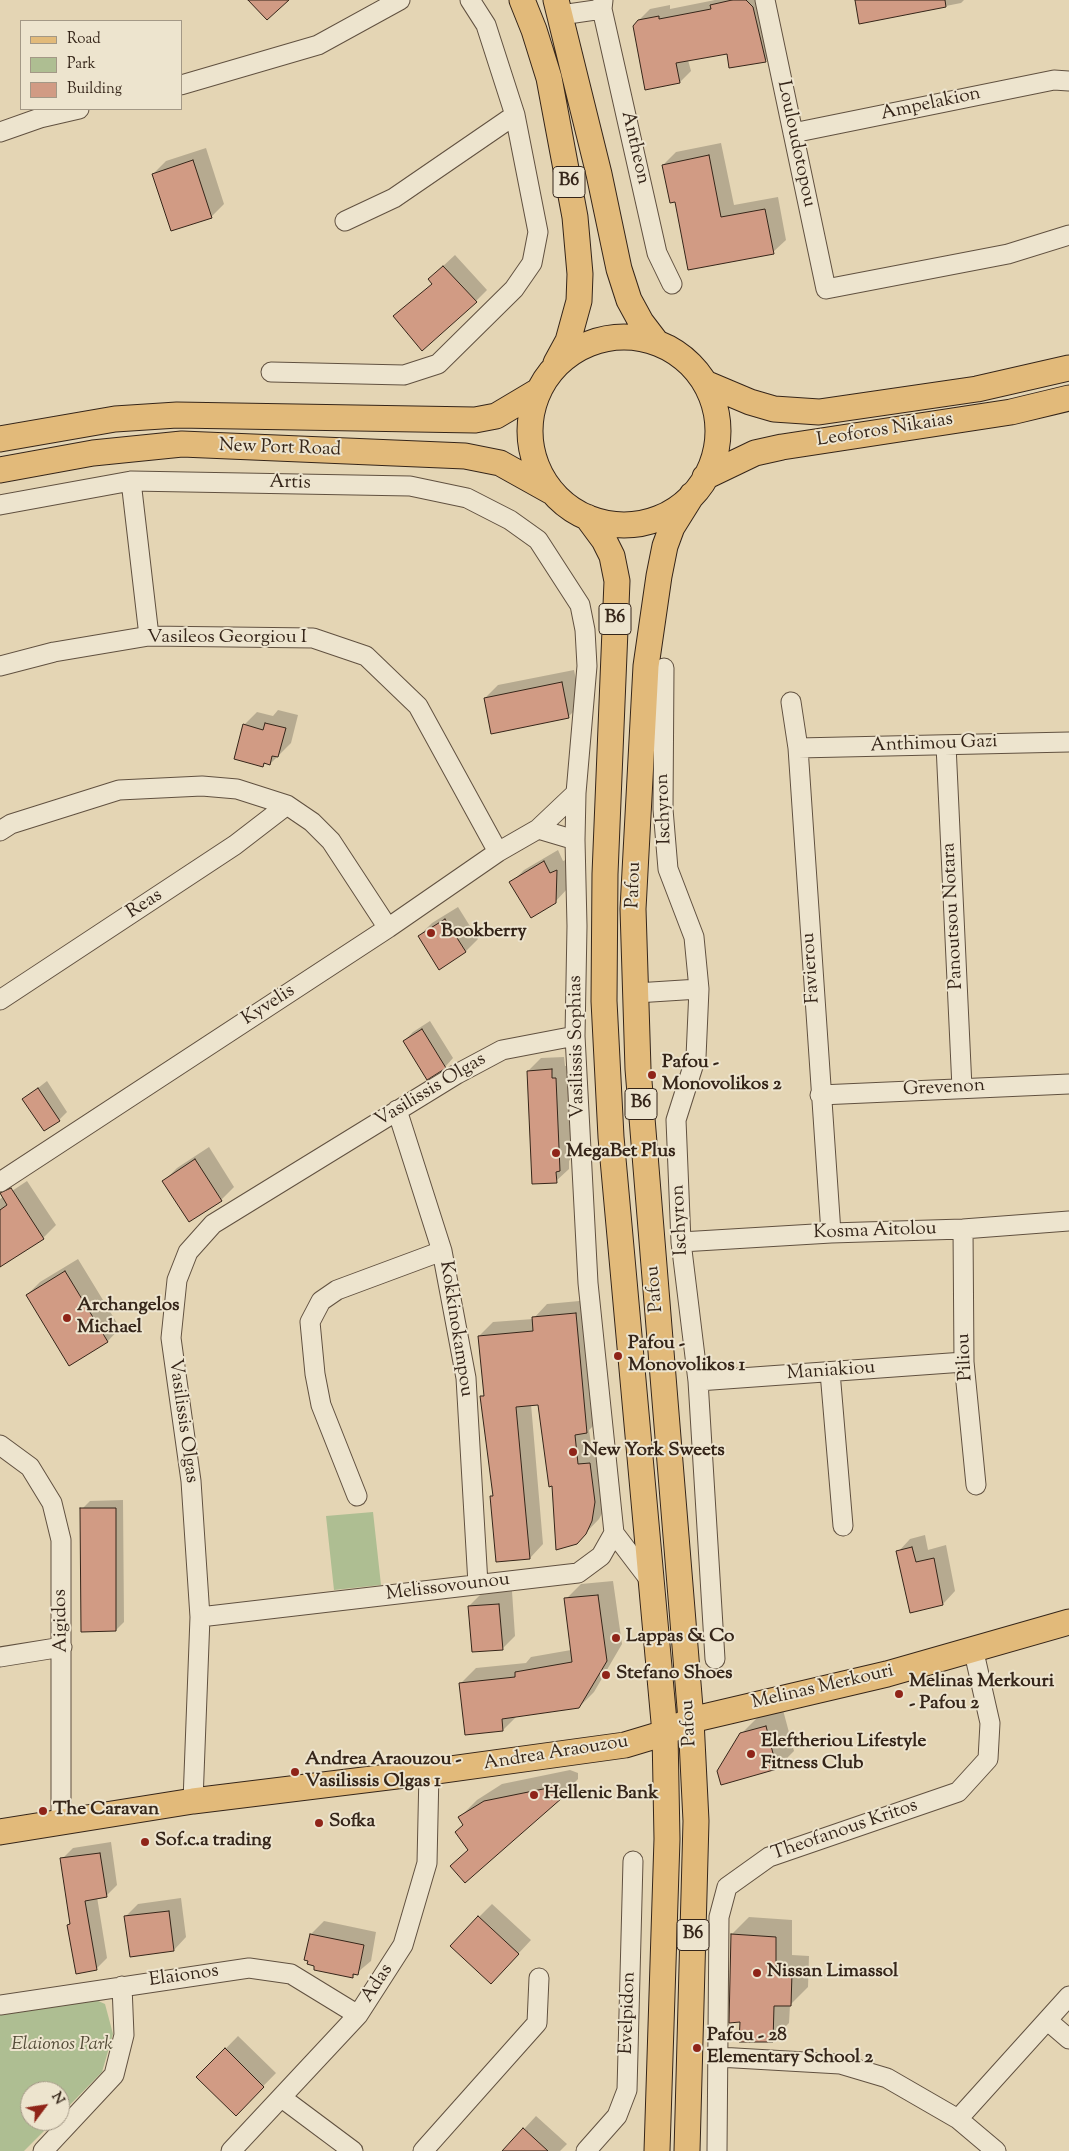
<!DOCTYPE html>
<style>
body{margin:0}
#map{position:relative;width:1069px;height:2151px;overflow:hidden;background:#e4d5b4;font-family:"Sorts Mill Goudy",serif}
canvas{display:block}
.legend{position:absolute;left:20px;top:20px;width:162px;height:90px;box-sizing:border-box;background:#ede4ce;border:1px solid #a39886;margin:0;padding:6px 9px;list-style:none;font-size:15px;color:#352519}
.legend li{display:flex;align-items:center;gap:10px;height:25px}
.legend b{width:25px;border:1px solid #a39886}
.north{position:absolute;left:20px;top:2081px;width:50px;height:50px;box-sizing:border-box;background:#ede4ce;border:1px solid #a39886;border-radius:50%;rotate:59deg;font-size:14px;font-weight:700;line-height:20px;text-align:center;color:#352519}
.north::after{content:'';display:block;margin:auto;width:18px;height:22px;background:#8f2418;clip-path:polygon(50% 0,100% 100%,50% 72%,0 100%)}
</style>
<div id="map">
<canvas width="1069" height="2151"></canvas>
<ul class="legend">
<li><b style="height:6px;background:#e2ba7a"></b>Road</li>
<li><b style="height:14px;background:#aebe92"></b>Park</li>
<li><b style="height:14px;background:#d19b84"></b>Building</li>
</ul>
<div class="north">N</div>
</div>
<script>
const g = document.querySelector('canvas').getContext('2d');
g.lineJoin = 'round';
function fill(path, color) { g.fillStyle = color; g.fill(path, 'evenodd'); }
const shape = rows => new Path2D(rows.map(r => 'M' + r).join(''));
function strokePath(path, color, width, dash) { g.strokeStyle = color; g.lineWidth = width; g.lineCap = dash ? 'butt' : 'round'; g.setLineDash(dash || []); g.stroke(path); }
function drawText(font, color, halo, rows, align = 'center') {
  g.font = font + ' "Sorts Mill Goudy",serif'; g.lineWidth = 4; g.setLineDash([]); g.textBaseline = 'middle'; g.strokeStyle = halo; g.fillStyle = color; for (const [text, x, y, turn = 0] of rows) {
    g.save(); g.translate(x, y); g.rotate((+turn || 0) * Math.PI / 180); g.textAlign = isNaN(turn) ? turn : align; if (halo) g.strokeText(text, 0, 0); g.fillText(text, 0, 0); g.restore();
  }
}
fill(shape([
 [373,1512,381,1585,334,1590,326,1516],
 [87,1996,105,2004,113,2034,102,2072,60,2115,60,2091,30,2091,30,2121,54,2121,24,2151,0,2151,0,2010]
]), '#aebe92');
fill(shape([
 [715,0,765,0,777,49,766,60,730,66,728,52,688,60,691,71,680,82,639,20,650,9,670,5,670,9],
 [856,0,964,0,961,3,860,23],
 [721,143,734,205,778,197,786,240,773,252,676,201,663,165,676,152],
 [206,148,224,204,211,217,153,174,166,161],
 [455,255,487,290,476,301,394,316,433,283,441,268],
 [574,670,581,704,568,717,485,698,498,685],
 [278,710,298,715,291,743,270,764,266,763,263,765,244,725,257,712,273,716],
 [558,850,563,861,570,858,568,888,555,902,511,883,524,870],
 [458,907,478,939,465,952,419,936,432,923],
 [430,1021,453,1058,445,1067,404,1041,413,1032],
 [564,1057,565,1066,568,1066,572,1157,569,1161,569,1169,556,1181,528,1071,541,1058],
 [47,1081,67,1112,59,1120,24,1099],
 [209,1147,234,1187,221,1200,189,1221,164,1181,177,1168],
 [27,1181,56,1225,43,1238,0,1262,0,1199],
 [78,1259,120,1328,108,1341,70,1364,27,1295,40,1282],
 [590,1300,601,1418,589,1430,592,1451,603,1449,606,1506,599,1519,576,1543,553,1485,539,1403,531,1404,543,1544,530,1558,492,1497,494,1494,482,1397,485,1394,479,1336,493,1322,533,1319,547,1304],
 [123,1500,124,1622,116,1630,82,1509,90,1501],
 [925,1535,928,1550,946,1545,955,1591,943,1604,898,1552,910,1539],
 [613,1581,622,1644,594,1692,579,1707,517,1716,503,1730,461,1683,476,1668,526,1663,531,1657,571,1650,566,1599,581,1584],
 [512,1591,515,1636,502,1649,469,1606,482,1593],
 [783,1710,794,1751,777,1768,722,1783,741,1734,759,1716],
 [570,1770,578,1773,578,1779,561,1797,452,1866,469,1849,464,1824,460,1817,477,1800,502,1784],
 [111,1842,117,1885,106,1896,97,1897,107,1958,96,1969,68,1925,71,1922,62,1859,73,1848],
 [181,1898,186,1937,174,1950,125,1917,138,1904],
 [492,1904,531,1940,504,1969,479,1917],
 [749,1917,792,1920,792,1955,809,1956,808,1987,790,2005,789,2023,772,2040,741,2020,732,1934],
 [324,1921,376,1932,371,1961,352,1977,311,1934],
 [238,2036,276,2073,236,2114,198,2077],
 [536,2116,567,2144,560,2151,504,2151]
]), '#0003');
const building = shape([
 [248,0,289,0,267,20,248,0],
 [732,0,746,0,753,7,766,62,729,68,727,54,676,63,680,83,645,90,633,26,638,20,659,16,659,19,711,9,710,5,732,0],
 [855,0,945,0,946,7,859,24,855,0],
 [709,155,721,217,765,209,774,254,688,270,675,202,670,203,662,165,709,155],
 [193,160,212,218,171,231,152,174,193,160],
 [443,266,477,302,422,351,393,316,432,284,428,279,443,266],
 [562,682,569,718,491,734,484,698,562,682],
 [265,723,286,728,278,757,272,756,270,765,264,763,263,767,234,759,243,724,263,730,265,723],
 [544,861,550,873,557,870,556,903,531,918,509,882,544,861],
 [445,919,466,952,439,970,418,936,445,919],
 [422,1029,446,1068,427,1080,403,1041,422,1029],
 [552,1069,552,1078,556,1078,560,1171,556,1172,557,1183,532,1184,527,1071,552,1069],
 [38,1088,60,1121,44,1131,22,1099,38,1088],
 [195,1159,222,1201,189,1222,162,1181,195,1159],
 [11,1188,44,1239,0,1267,0,1210,7,1205,0,1193,11,1188],
 [65,1271,108,1342,69,1366,26,1295,65,1271],
 [576,1313,587,1433,575,1435,578,1464,590,1463,595,1502,592,1521,586,1534,577,1544,556,1550,552,1486,549,1487,538,1405,516,1407,530,1559,496,1562,490,1496,493,1496,480,1396,484,1396,478,1336,533,1331,532,1317,576,1313],
 [80,1508,116,1508,116,1631,81,1632,80,1508],
 [912,1547,916,1562,934,1558,943,1605,910,1613,896,1551,912,1547],
 [598,1595,607,1661,579,1708,502,1719,503,1731,465,1735,459,1683,515,1677,515,1672,572,1662,564,1598,598,1595],
 [499,1604,503,1650,472,1652,468,1606,499,1604],
 [766,1726,777,1769,721,1785,717,1771,740,1733,766,1726],
 [553,1787,562,1790,562,1798,465,1883,450,1866,468,1850,455,1832,463,1825,458,1817,484,1801,553,1787],
 [100,1853,107,1897,85,1901,97,1970,76,1974,67,1925,70,1924,60,1858,100,1853],
 [169,1911,174,1951,130,1957,124,1916,169,1911],
 [478,1916,519,1954,491,1984,450,1946,478,1916],
 [310,1934,364,1945,358,1975,353,1974,353,1978,314,1970,314,1966,307,1964,308,1961,304,1960,310,1934],
 [731,1934,776,1937,776,1971,792,1973,791,2006,774,2006,773,2042,739,2042,740,2022,729,2023,731,1934],
 [225,2048,264,2087,236,2116,196,2077,225,2048],
 [523,2128,548,2151,502,2151,523,2128]
]);
fill(building, '#d19b84');
strokePath(building, '#352519', 1);
const minor = shape([
 [603,0,602,9,657,253,672,284],
 [765,0,826,289,1008,254,1069,235],
 [561,15,602,9],
 [181,85,318,45,400,0],
 [0,132,40,118,79,109],
 [793,133,1054,80,1069,81],
 [345,221,394,198,515,115],
 [271,372,404,375,438,364,514,289,532,263,538,232,515,115,486,25,470,0],
 [131,481,149,636],
 [0,505,131,481,410,486,467,498,510,520,538,540,580,605,585,630,587,666,576,793,575,840,577,926,575,1036,588,1283,614,1533,601,1556,578,1573,200,1617],
 [0,666,54,652,149,636,313,638,366,656,418,706,498,852],
 [664,668,663,809,668,869,694,937,699,989,696,1057,676,1120,681,1242,698,1381,715,1659],
 [791,702,798,748,831,1233],
 [946,745,962,1088],
 [798,748,1069,742],
 [538,829,575,840],
 [0,831,11,824,119,790,202,786,237,789,287,805,312,822,331,841,388,928],
 [636,993,699,989],
 [0,1000,235,845,287,805],
 [820,1095,1069,1084],
 [397,1110,442,1251,466,1378,478,1584],
 [0,1182,388,928,498,852,538,829,576,793],
 [963,1229,964,1362,976,1485],
 [681,1242,831,1233,963,1229,1069,1221],
 [830,1372,843,1526],
 [698,1381,964,1362],
 [0,1445,30,1467,52,1503,61,1540,61,1820],
 [357,1496,321,1405,315,1374,310,1322,321,1301,337,1290,442,1251],
 [614,1533,652,1583],
 [0,1657,62,1647],
 [193,1801,200,1617,191,1481,171,1338,177,1280,188,1252,213,1224,457,1074,502,1050,575,1036],
 [0,2005,249,1968,291,1974,358,2015],
 [1048,2021,1069,2039],
 [718,2057,840,2064,887,2078,958,2119,996,2151],
 [282,2098,353,2151],
 [958,2119,1069,1996],
 [43,2151,114,2075,124,2035,122,1986],
 [231,2151,358,2015,403,1945,427,1863,429,1772],
 [423,2151,537,2023,539,1978],
 [586,2151,617,2116,627,2090,633,1861],
 [717,2151,719,1917,727,1887,769,1857,958,1792,988,1759,990,1723,973,1648]
]);
const major = shape([
 [522,0,534,30,549,78,575,217,580,274,579,301,568,341,556,363],
 [556,0,599,174,619,269,629,300,641,322,657,343],
 '530 431a94 94 0 1 1 188 0a94 94 0 1 1-188 0Z',
 [705,383,750,402,774,409,819,412,977,389,1069,368],
 [0,439,115,419,177,415,475,420,496,416,538,391],
 [0,470,93,453,182,444,465,456,500,463,552,492],
 [705,477,755,453,782,447,1011,412,1069,398],
 [587,517,604,540,612,556,617,581,605,874,604,1001,611,1137,665,1733,667,1839,657,2151],
 [0,1832,193,1801,429,1772,625,1745,665,1733,691,1720,887,1674,1069,1622],
 [687,2151,696,1821,691,1720,638,1069,633,909,646,666,659,576,665,546,672,527,692,495]
]);
strokePath(minor, '#615140', 21);
strokePath(major, '#352519', 27);
strokePath(minor, '#ede4ce', 19);
strokePath(major, '#e2ba7a', 25);
for (const [x, y, r, color] of [
 [431,933,5,"#8f2418"],
 [652,1075,5,"#8f2418"],
 [556,1153,5,"#8f2418"],
 [67,1318,5,"#8f2418"],
 [618,1356,5,"#8f2418"],
 [573,1452,5,"#8f2418"],
 [616,1638,5,"#8f2418"],
 [606,1675,5,"#8f2418"],
 [899,1694,5,"#8f2418"],
 [751,1754,5,"#8f2418"],
 [295,1772,5,"#8f2418"],
 [534,1795,5,"#8f2418"],
 [43,1811,5,"#8f2418"],
 [319,1823,5,"#8f2418"],
 [145,1842,5,"#8f2418"],
 [757,1973,5,"#8f2418"],
 [697,2048,5,"#8f2418"]
]) { const dot = new Path2D(); dot.arc(x, y, r, 0, 2 * Math.PI); g.fillStyle = color; g.fill(dot); strokePath(dot, '#ede4ce', 2); }
for (const [x, y, w] of [
 [569,182,32],
 [615,619,32],
 [641,1104,32],
 [693,1935,32]
]) { const box = new Path2D(); box.roundRect(x - w / 2, y - 15.5, w, 31, 4); g.fillStyle = '#ede4ce'; g.fill(box); strokePath(box, '#352519', 1); }
drawText('bold 18px', '#352519', null, [
 ["B6",569,182],
 ["B6",615,619],
 ["B6",641,1104],
 ["B6",693,1935]
]);
drawText('19px', '#352519', '#ede4ce', [
 ["Ampelakion",931,105,-12],
 ["Louloudotopou",795,144,78],
 ["Antheon",634,148,77],
 ["Leoforos Nikaias",885,431,-9],
 ["New Port Road",280,449,2],
 ["Artis",290,484,1],
 ["Vasileos Georgiou I",227,639],
 ["Anthimou Gazi",934,745,-2],
 ["Ischyron",665,809,-92],
 ["Pafou",635,885,-88],
 ["Reas",145,905,-33],
 ["Panoutsou Notara",954,916,-93],
 ["Favierou",812,968,-94],
 ["Kyvelis",269,1006,-33],
 ["Vasilissis Sophias",578,1047,-91],
 ["Grevenon",944,1089,-3],
 ["Vasilissis Olgas",431,1091,-31],
 ["Ischyron",681,1220,-93],
 ["Kosma Aitolou",875,1232,-2],
 ["Pafou",656,1289,-95],
 ["Kokkinokampou",455,1329,81],
 ["Piliou",966,1357,-93],
 ["Maniakiou",831,1372,-4],
 ["Vasilissis Olgas",182,1421,82],
 ["Melissovounou",448,1588,-7],
 ["Aigidos",62,1621,-91],
 ["Melinas Merkouri",823,1688,-13],
 ["Pafou",690,1723,-93],
 ["Andrea Araouzou",556,1754,-9],
 ["Theofanous Kritos",845,1831,-19],
 ["Elaionos",184,1977,-8],
 ["Adas",378,1984,-57],
 ["Evelpidon",629,2013,-88]
]);
drawText('bold 19px', '#352519', '#ede4ce', [
 ["Bookberry",441,933],
 ["Pafou -",662,1064],
 ["Monovolikos 2",662,1086],
 ["MegaBet Plus",566,1153],
 ["Archangelos",77,1307],
 ["Michael",77,1329],
 ["Pafou -",628,1345],
 ["Monovolikos 1",628,1367],
 ["New York Sweets",583,1452],
 ["Lappas & Co",626,1638],
 ["Stefano Shoes",616,1675],
 ["Melinas Merkouri",909,1683],
 ["- Pafou 2",909,1705],
 ["Eleftheriou Lifestyle",761,1743],
 ["Fitness Club",761,1765],
 ["Andrea Araouzou -",305,1761],
 ["Vasilissis Olgas 1",305,1783],
 ["Hellenic Bank",544,1795],
 ["The Caravan",53,1811],
 ["Sofka",329,1823],
 ["Sof.c.a trading",155,1842],
 ["Nissan Limassol",767,1973],
 ["Pafou - 28",707,2037],
 ["Elementary School 2",707,2059]
], 'left');
drawText('italic 19px', '#534b37', '#ede4ce', [
 ["Elaionos Park",62,2046]
]);
</script>
